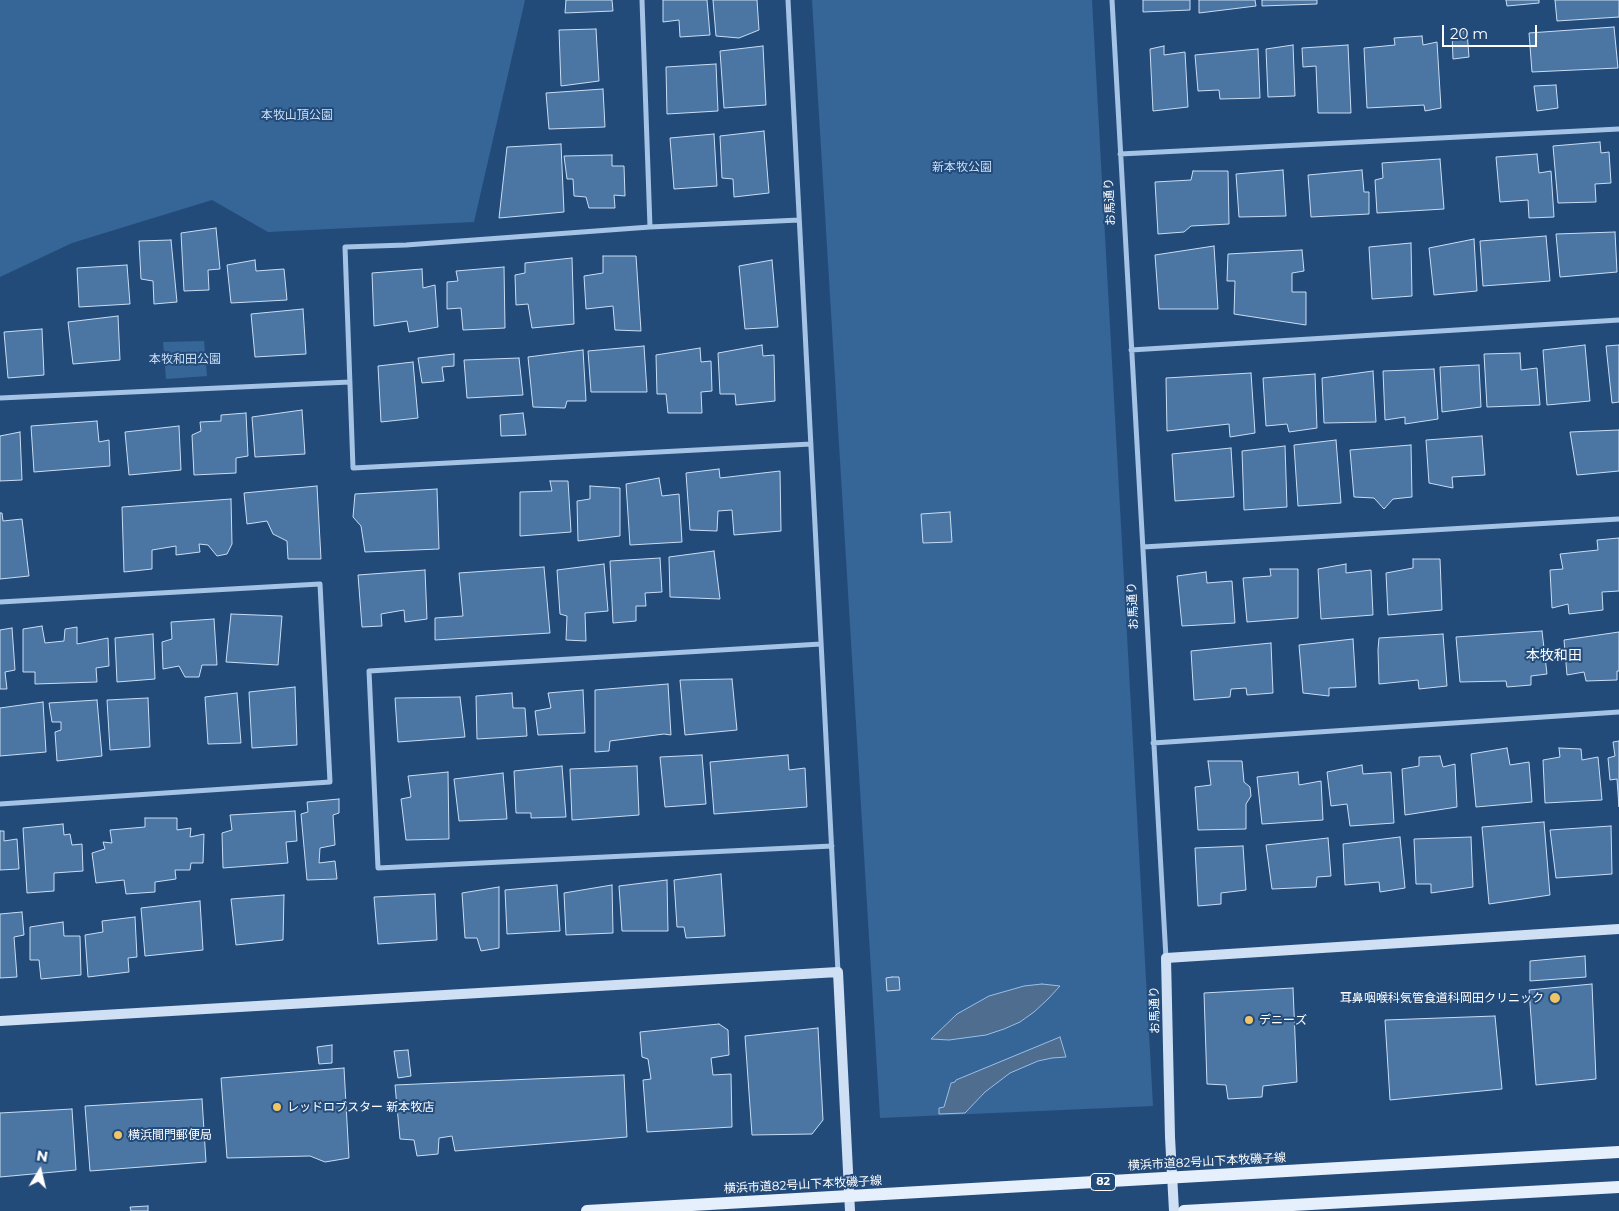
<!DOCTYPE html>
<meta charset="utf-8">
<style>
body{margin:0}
#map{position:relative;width:1619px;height:1211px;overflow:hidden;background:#234b7a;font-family:Montserrat,sans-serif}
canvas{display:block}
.north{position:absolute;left:15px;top:1146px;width:50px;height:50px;-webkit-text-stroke:4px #234b7a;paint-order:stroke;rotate:9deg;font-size:14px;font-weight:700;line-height:20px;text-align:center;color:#fff}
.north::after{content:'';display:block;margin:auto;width:18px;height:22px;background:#fff;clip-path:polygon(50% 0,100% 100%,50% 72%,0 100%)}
.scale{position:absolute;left:1442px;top:25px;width:95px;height:22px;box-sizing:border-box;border:2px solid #fff;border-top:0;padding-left:6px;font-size:15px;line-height:18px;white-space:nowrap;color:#fff;-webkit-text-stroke:4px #234b7a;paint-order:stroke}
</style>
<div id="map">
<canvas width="1619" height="1211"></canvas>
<div class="north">N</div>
<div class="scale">20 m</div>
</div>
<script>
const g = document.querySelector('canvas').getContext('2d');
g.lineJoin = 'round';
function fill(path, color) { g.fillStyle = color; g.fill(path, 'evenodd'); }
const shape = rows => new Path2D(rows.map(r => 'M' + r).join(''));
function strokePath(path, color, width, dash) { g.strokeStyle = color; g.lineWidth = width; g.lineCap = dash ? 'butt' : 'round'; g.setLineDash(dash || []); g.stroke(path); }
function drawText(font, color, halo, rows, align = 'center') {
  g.font = font + ' Montserrat,"Noto Sans JP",sans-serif'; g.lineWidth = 4; g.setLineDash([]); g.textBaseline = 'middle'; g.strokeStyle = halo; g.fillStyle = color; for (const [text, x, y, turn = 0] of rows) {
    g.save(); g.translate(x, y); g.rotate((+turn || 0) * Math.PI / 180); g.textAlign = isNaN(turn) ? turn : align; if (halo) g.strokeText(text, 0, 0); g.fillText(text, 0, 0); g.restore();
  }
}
fill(shape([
 [0,0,525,0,474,222,268,232,212,200,72,243,0,277],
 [812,0,1092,0,1153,1106,880,1118],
 [204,341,207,376,166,379,163,342]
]), '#366598');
const water = shape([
 [1042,984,1060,986,1048,999,1034,1012,1020,1022,1004,1029,986,1035,949,1040,931,1039,957,1014,989,996,1024,986,1042,984],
 [1060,1037,1066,1057,1052,1058,1038,1061,1010,1073,985,1092,965,1113,939,1114,939,1108,944,1107,951,1083,955,1082,956,1080,1060,1037]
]);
fill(water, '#4f6d8f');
strokePath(water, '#99bfe6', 1);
const building = shape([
 [566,0,612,0,613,11,565,13,566,0],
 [663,0,707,0,710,35,680,37,679,20,663,22,663,0],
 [713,0,757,0,759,30,739,38,716,36,713,0],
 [1143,0,1190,0,1190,10,1143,12,1143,0],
 [1199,0,1255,0,1256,6,1199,13,1199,0],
 [1262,0,1317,0,1317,4,1262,6,1262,0],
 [1506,0,1539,0,1539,3,1507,6,1506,0],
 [1555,0,1619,0,1619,17,1557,21,1555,0],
 [1614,27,1618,68,1532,72,1529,33,1614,27],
 [596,29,599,81,561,86,559,30,596,29],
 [1467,31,1469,57,1453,59,1452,34,1467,31],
 [1422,36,1423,45,1437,42,1441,108,1425,111,1424,105,1367,108,1364,48,1395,45,1394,38,1422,36],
 [1293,45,1295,96,1268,97,1266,49,1293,45],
 [1348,45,1351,113,1318,113,1316,66,1303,67,1302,48,1348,45],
 [763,46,766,105,724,108,720,51,763,46],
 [1164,46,1164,55,1185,52,1188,107,1153,111,1150,49,1164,46],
 [1258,49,1260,98,1220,99,1219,90,1198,91,1195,55,1258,49],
 [716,64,718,111,667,114,666,67,716,64],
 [1556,85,1558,108,1537,111,1534,86,1556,85],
 [603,89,605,127,549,129,546,93,603,89],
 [764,131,769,193,734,197,733,179,722,178,720,136,764,131],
 [714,134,717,186,674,189,670,138,714,134],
 [1600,142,1601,153,1609,152,1611,183,1595,184,1596,202,1558,203,1553,146,1600,142],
 [561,144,564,212,499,218,507,147,561,144],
 [1537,154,1539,173,1551,171,1554,217,1529,218,1528,200,1500,202,1496,157,1537,154],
 [612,155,612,166,624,166,625,196,614,195,615,208,589,208,586,197,574,196,573,179,567,179,564,156,612,155],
 [1440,159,1444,209,1377,213,1375,180,1383,178,1382,163,1440,159],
 [1283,170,1286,216,1239,217,1236,174,1283,170],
 [1362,170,1364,192,1369,192,1369,214,1311,217,1308,175,1362,170],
 [1193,171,1228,171,1229,224,1191,226,1184,232,1158,234,1155,182,1191,180,1193,171],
 [216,228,220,269,208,270,209,290,184,291,181,233,216,228],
 [1615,232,1617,272,1560,277,1556,234,1615,232],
 [1546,236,1550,281,1483,286,1480,241,1546,236],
 [1474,239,1477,291,1434,295,1429,248,1474,239],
 [171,240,177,302,154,304,153,281,141,279,139,241,171,240],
 [1411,243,1412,296,1372,299,1369,247,1411,243],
 [1214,246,1218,309,1159,309,1155,255,1214,246],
 [1302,250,1304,271,1292,273,1292,292,1306,292,1306,325,1234,314,1235,281,1227,281,1228,254,1302,250],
 [603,256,636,256,641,331,615,330,613,306,586,309,584,276,603,273,603,256],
 [572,258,574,324,532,328,528,304,516,305,515,275,525,273,525,263,572,258],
 [255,260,256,271,284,269,287,300,231,303,227,265,255,260],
 [772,260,778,327,745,329,739,266,772,260],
 [127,265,130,304,79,307,77,268,127,265],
 [504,267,505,328,463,330,461,308,447,309,447,282,458,281,456,271,504,267],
 [422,269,423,288,435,285,438,327,409,332,407,321,374,326,372,273,422,269],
 [303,309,306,354,255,357,251,314,303,309],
 [118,316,120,360,73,364,68,322,118,316],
 [42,329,44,375,8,378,4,332,42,329],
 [762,345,763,356,774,355,775,401,736,405,735,394,720,394,718,353,762,345],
 [1585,345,1590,401,1547,405,1543,350,1585,345],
 [1619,345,1619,402,1612,403,1606,346,1619,345],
 [644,346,647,392,591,392,588,351,644,346],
 [700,348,701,362,711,361,712,391,701,392,702,413,668,413,666,394,657,394,656,355,700,348],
 [583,350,586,401,567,401,565,408,533,407,528,357,583,350],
 [1520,353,1521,370,1537,368,1540,405,1487,407,1484,354,1520,353],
 [454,354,454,366,442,367,444,381,422,383,418,358,454,354],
 [519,358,523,395,467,398,464,360,519,358],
 [413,362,418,418,381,422,378,366,413,362],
 [1479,365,1481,407,1442,412,1440,367,1479,365],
 [1434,369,1438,419,1405,424,1405,417,1385,420,1383,371,1434,369],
 [1373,371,1376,422,1324,423,1322,378,1373,371],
 [1251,373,1255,433,1230,437,1229,424,1167,431,1166,378,1251,373],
 [1315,374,1317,428,1289,432,1287,424,1266,426,1263,378,1315,374],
 [302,410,305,454,255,457,252,417,302,410],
 [246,413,248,456,236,458,236,473,194,475,192,435,201,431,200,422,221,421,221,415,246,413],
 [523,413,526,435,501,436,500,415,523,413],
 [97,421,99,442,109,440,110,466,34,472,31,426,97,421],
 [179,426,181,470,129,475,125,432,179,426],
 [1619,430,1619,471,1577,475,1570,432,1619,430],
 [20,432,22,480,0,481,0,436,20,432],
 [1482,436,1485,475,1452,477,1453,488,1429,483,1426,440,1482,436],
 [1336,440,1341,503,1298,506,1294,445,1336,440],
 [1411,445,1412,497,1393,499,1384,509,1374,498,1354,497,1350,450,1411,445],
 [1285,446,1287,507,1244,510,1242,451,1285,446],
 [1231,448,1234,497,1175,501,1172,454,1231,448],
 [719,469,720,478,780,471,781,531,734,535,732,510,718,511,717,531,690,530,686,473,719,469],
 [659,478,662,496,679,494,682,542,630,545,626,484,659,478],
 [550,481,568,481,571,532,520,536,520,492,552,491,550,481],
 [317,486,321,559,288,559,287,541,273,534,267,521,247,524,244,493,317,486],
 [590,486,620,488,620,536,578,541,577,501,590,499,590,486],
 [437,489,439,549,365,552,361,526,353,517,355,494,437,489],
 [231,499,232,544,227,554,217,556,208,545,199,544,200,552,176,555,176,546,152,550,152,569,124,572,122,507,231,499],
 [950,512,952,542,923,543,921,514,950,512],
 [0,513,2,513,3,521,22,519,29,576,0,579,0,513],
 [1619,538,1619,591,1602,592,1603,610,1569,614,1568,604,1552,608,1550,570,1563,569,1560,554,1598,550,1597,540,1619,538],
 [714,551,720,599,670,597,669,557,714,551],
 [660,558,662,592,645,593,646,606,636,606,636,621,613,623,610,561,660,558],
 [1413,559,1440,559,1442,610,1388,615,1386,573,1413,568,1413,559],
 [604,564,608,611,585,613,586,641,566,640,567,616,560,614,557,570,604,564],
 [1346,564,1346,573,1371,570,1373,615,1321,619,1318,569,1346,564],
 [544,567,550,633,435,640,435,618,463,616,459,573,544,567],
 [1270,569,1298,569,1298,618,1247,622,1243,578,1271,576,1270,569],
 [425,570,427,619,405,622,404,610,381,614,382,626,362,627,358,575,425,570],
 [1206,572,1207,583,1232,581,1235,623,1182,626,1177,576,1206,572],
 [231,614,282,616,278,665,226,662,231,614],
 [214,619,217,665,202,665,199,677,185,677,179,666,163,669,162,642,172,639,171,622,214,619],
 [42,626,45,643,64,641,65,629,77,627,77,644,108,638,109,666,96,668,97,682,35,684,35,672,23,672,23,629,42,626],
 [12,628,15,670,5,672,7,689,0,689,0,630,12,628],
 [1542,631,1547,674,1531,676,1531,685,1507,687,1506,681,1460,682,1456,637,1542,631],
 [1619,632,1619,671,1617,671,1617,680,1586,681,1584,672,1567,675,1564,640,1619,632],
 [153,634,155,679,117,682,115,638,153,634],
 [1443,634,1447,686,1419,689,1418,680,1379,684,1378,650,1379,638,1443,634],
 [1353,639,1356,687,1329,688,1329,696,1303,693,1299,645,1353,639],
 [1271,643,1273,693,1247,695,1246,688,1231,689,1230,697,1194,700,1191,651,1271,643],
 [732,679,737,730,685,735,680,680,732,679],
 [668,684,671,735,664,734,610,741,609,751,595,752,595,690,668,684],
 [295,687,297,745,252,748,249,692,295,687],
 [583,690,585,733,538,735,535,711,551,708,548,693,583,690],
 [237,693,241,743,208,744,205,697,237,693],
 [512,693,513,708,525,708,527,736,477,739,476,696,512,693],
 [460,697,465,737,398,742,395,698,460,697],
 [148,698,150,747,110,750,107,700,148,698],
 [97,700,102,756,57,761,55,732,61,730,61,722,52,722,49,703,97,700],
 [43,702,46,752,0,756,0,708,43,702],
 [1619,741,1619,807,1617,779,1610,780,1608,758,1615,756,1613,742,1619,741],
 [1507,748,1510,765,1529,762,1532,802,1476,807,1471,754,1507,748],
 [1559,748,1581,749,1582,760,1598,757,1602,800,1545,803,1543,760,1560,757,1559,748],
 [702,755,706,804,665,807,660,757,702,755],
 [788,755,789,770,805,768,807,807,714,814,710,762,788,755],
 [1440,756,1443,767,1455,764,1457,807,1405,815,1402,769,1419,766,1419,757,1440,756],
 [1208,761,1242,761,1244,782,1250,787,1251,796,1246,804,1246,829,1198,830,1195,787,1211,785,1208,761],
 [1362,765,1363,774,1391,772,1394,823,1350,826,1347,804,1331,806,1327,772,1362,765],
 [562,766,566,817,531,818,531,813,516,813,514,771,562,766],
 [637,766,639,815,572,820,570,769,637,766],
 [448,772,449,839,406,840,401,799,411,797,408,776,448,772],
 [1298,772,1299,785,1321,781,1323,820,1262,824,1257,777,1298,772],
 [503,773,507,819,459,821,454,779,503,773],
 [339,799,339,813,333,815,335,845,320,848,319,863,335,861,337,879,307,880,301,814,308,812,307,802,339,799],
 [295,811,297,841,286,842,288,863,223,868,222,833,232,830,230,815,295,811],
 [145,818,177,818,177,830,191,828,190,837,204,834,203,863,191,863,190,870,175,870,176,879,155,882,155,892,126,894,124,880,96,883,92,853,105,849,103,842,112,843,110,830,145,827,145,818],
 [1544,822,1550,895,1489,904,1482,827,1544,822],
 [63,824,64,835,70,834,72,845,82,844,83,871,54,873,54,891,27,893,23,828,63,824],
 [1611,826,1612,874,1556,878,1550,830,1611,826],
 [0,831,4,831,4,841,17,839,19,869,0,870,0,831],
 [1400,837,1405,888,1380,892,1379,882,1345,885,1343,844,1400,837],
 [1471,837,1473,887,1431,893,1431,884,1416,884,1414,839,1471,837],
 [1328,838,1331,876,1317,877,1316,887,1272,889,1266,845,1328,838],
 [1243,846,1246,890,1221,893,1221,904,1198,906,1195,848,1243,846],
 [721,874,725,936,686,938,684,927,677,927,674,880,721,874],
 [667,880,668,931,622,931,619,886,667,880],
 [557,885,560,931,507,934,505,890,557,885],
 [612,885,613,933,566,935,564,893,612,885],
 [499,887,499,948,481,951,477,938,465,938,462,893,499,887],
 [435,894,437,940,378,944,374,897,435,894],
 [284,895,283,940,236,945,231,899,284,895],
 [200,901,203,950,145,956,141,908,200,901],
 [22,912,24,935,14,937,17,977,0,978,0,914,22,912],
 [135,917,137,957,128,958,129,972,88,977,85,935,103,932,102,921,135,917],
 [63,922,64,936,80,936,81,975,41,979,39,960,30,960,30,927,63,922],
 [1585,956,1586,977,1530,981,1530,961,1585,956],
 [892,977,899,977,900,990,887,991,886,978,892,977],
 [1592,984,1596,1079,1536,1085,1529,990,1592,984],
 [1293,988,1297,1082,1263,1086,1262,1097,1228,1099,1226,1085,1207,1084,1204,993,1293,988],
 [1495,1016,1502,1089,1390,1100,1385,1020,1495,1016],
 [719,1024,728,1030,729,1055,711,1058,713,1075,731,1074,732,1127,647,1132,643,1080,651,1079,648,1059,642,1057,640,1032,719,1024],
 [818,1028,823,1120,812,1134,752,1135,745,1036,818,1028],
 [332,1045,332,1063,319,1064,317,1047,332,1045],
 [408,1050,411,1076,398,1078,394,1051,408,1050],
 [344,1068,349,1158,325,1162,310,1156,227,1158,221,1078,344,1068],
 [624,1075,627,1137,455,1151,452,1136,439,1138,438,1154,417,1156,414,1140,400,1139,395,1085,624,1075],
 [202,1099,206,1162,90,1171,85,1106,202,1099],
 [72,1109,76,1170,0,1177,0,1113,72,1109],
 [148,1206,148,1211,131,1211,130,1207,148,1206]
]);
fill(building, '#4b75a3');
strokePath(building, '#c8ddf4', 1);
strokePath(shape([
 [642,0,650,227,406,245,345,247,353,468,811,444],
 [788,0,838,972],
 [1112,0,1166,958],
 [1120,154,1619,129],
 [650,227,799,220],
 [1131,350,1619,320],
 [0,398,350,382],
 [1143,547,1619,519],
 [0,602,320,584,330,782,0,804],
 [821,644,369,671,378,868,832,846],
 [1153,743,1619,712]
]), '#a5c4e5', 5);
strokePath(shape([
 [0,1021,838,972,850,1211],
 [1174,1211,1170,1137,1166,958,1619,929]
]), '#cfe0f4', 10);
strokePath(shape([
 [587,1211,1619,1152],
 [1184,1211,1619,1187]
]), '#e6effc', 12);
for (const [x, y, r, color] of [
 [1555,998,6,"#f0c568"],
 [1249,1020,5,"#f0c568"],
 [277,1107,5,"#f0c568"],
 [118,1135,5,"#f0c568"]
]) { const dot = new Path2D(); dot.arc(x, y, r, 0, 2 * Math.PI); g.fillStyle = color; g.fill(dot); strokePath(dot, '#234b7a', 2); }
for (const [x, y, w] of [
 [1103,1182,25]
]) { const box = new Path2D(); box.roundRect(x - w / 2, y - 8.5, w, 17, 4); g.fillStyle = '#234b7a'; g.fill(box); strokePath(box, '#fff', 1); }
drawText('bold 11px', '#fff', null, [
 ["82",1103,1182]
]);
drawText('12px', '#c8ddf4', '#234b7a', [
 ["本牧山頂公園",297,115],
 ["新本牧公園",962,167],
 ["本牧和田公園",185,359]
]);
drawText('12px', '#fff', '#234b7a', [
 ["お馬通り",1110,202,-93],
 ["お馬通り",1133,606,-93],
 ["お馬通り",1155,1010,-91],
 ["横浜市道82号山下本牧磯子線",1207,1162,-3],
 ["横浜市道82号山下本牧磯子線",803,1185,-3]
]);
drawText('12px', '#fff', '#234b7a', [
 ["耳鼻咽喉科気管食道科岡田クリニック",1544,998,"right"],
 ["デニーズ",1259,1020],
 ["レッドロブスター 新本牧店",287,1107],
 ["横浜間門郵便局",128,1135]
], 'left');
drawText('14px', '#fff', '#234b7a', [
 ["本牧和田",1554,656]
]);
</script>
